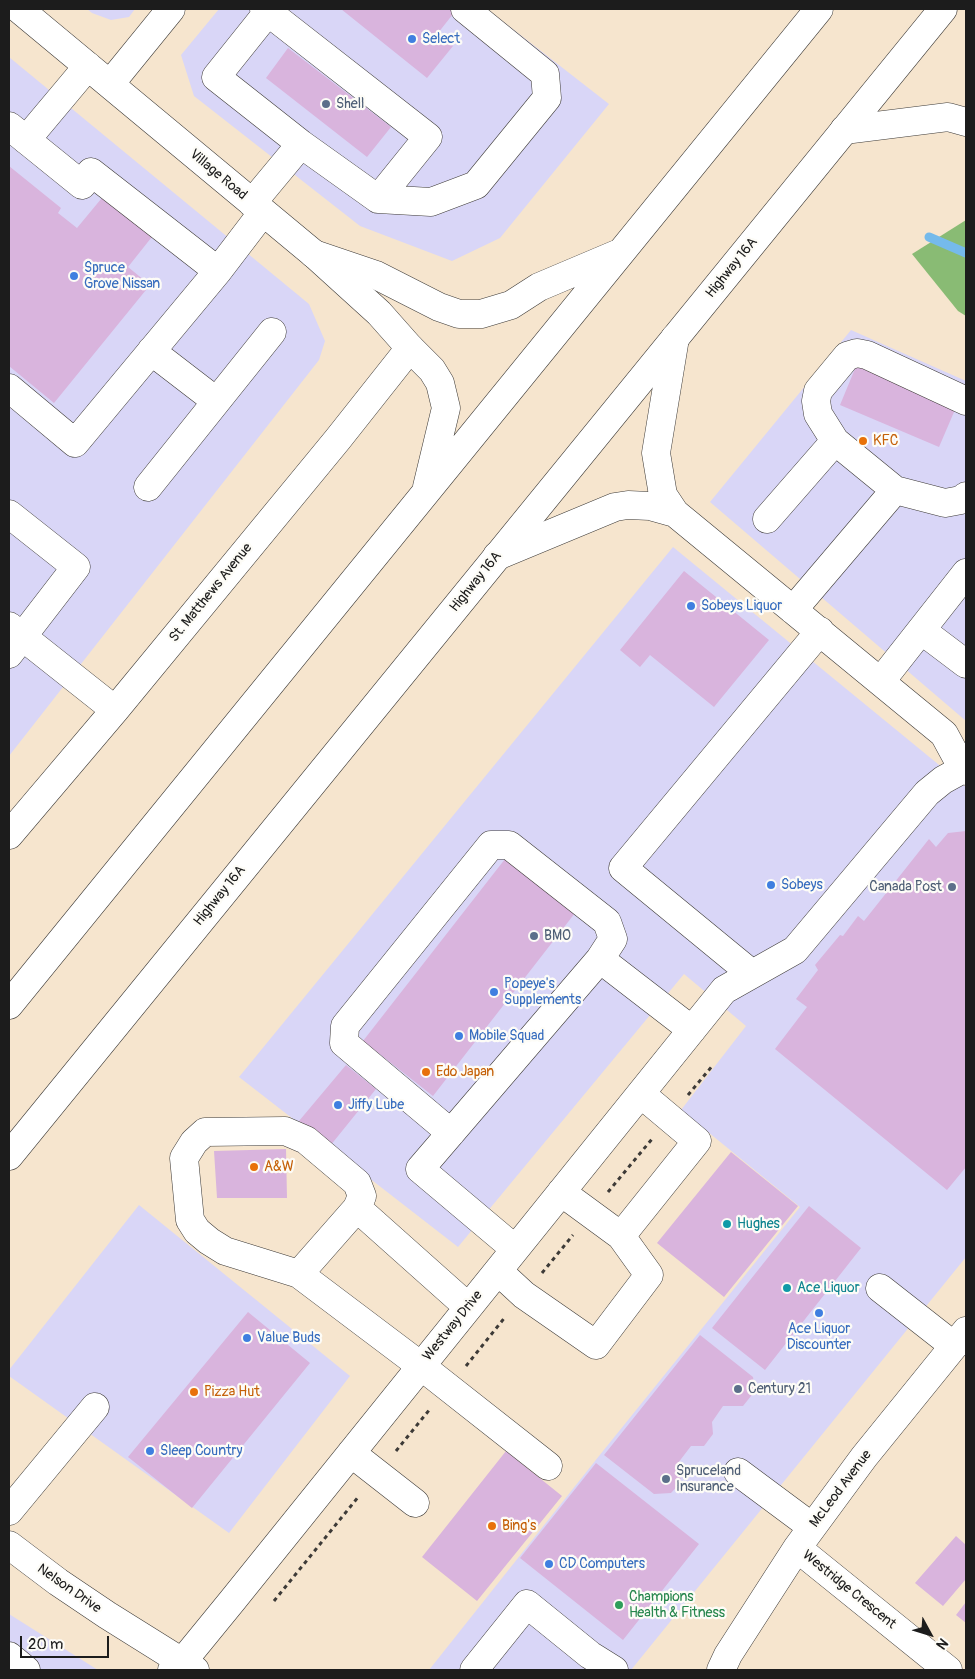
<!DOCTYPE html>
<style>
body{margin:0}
#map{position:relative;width:975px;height:1679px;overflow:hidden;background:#f6e5ce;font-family:Pangolin,sans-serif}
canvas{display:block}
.frame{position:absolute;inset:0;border:10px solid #1c1c1c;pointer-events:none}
.north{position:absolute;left:905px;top:1609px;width:50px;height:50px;-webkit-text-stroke:4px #fdfcf7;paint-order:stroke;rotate:129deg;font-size:14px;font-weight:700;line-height:20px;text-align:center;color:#1c1c1c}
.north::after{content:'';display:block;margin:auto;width:18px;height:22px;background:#1c1c1c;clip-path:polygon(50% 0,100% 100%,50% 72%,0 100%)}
.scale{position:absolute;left:20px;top:1636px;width:89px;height:22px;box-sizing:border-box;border:2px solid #1c1c1c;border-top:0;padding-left:6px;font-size:15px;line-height:18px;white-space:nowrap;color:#1c1c1c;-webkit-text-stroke:4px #fdfcf7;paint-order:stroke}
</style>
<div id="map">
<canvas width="975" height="1679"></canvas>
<div class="frame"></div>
<div class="north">N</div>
<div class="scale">20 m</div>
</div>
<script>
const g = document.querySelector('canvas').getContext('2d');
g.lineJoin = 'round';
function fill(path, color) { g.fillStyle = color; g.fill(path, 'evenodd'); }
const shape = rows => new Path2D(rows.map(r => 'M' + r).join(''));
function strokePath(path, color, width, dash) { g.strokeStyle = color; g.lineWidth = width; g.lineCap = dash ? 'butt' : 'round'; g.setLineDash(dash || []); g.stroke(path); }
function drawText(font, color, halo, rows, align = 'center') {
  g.font = font + ' Pangolin,sans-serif'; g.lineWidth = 4.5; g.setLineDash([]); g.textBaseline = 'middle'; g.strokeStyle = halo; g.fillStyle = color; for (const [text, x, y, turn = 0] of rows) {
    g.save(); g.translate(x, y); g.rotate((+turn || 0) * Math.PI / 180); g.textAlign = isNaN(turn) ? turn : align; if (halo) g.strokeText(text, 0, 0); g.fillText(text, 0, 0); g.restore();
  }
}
fill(shape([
 [87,9,135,9,129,17,111,20,92,13],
 [219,9,487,9,609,104,500,238,452,261,360,226,194,96,181,55],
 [9,57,309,304,325,341,319,360,9,756],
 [851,330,966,381,966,721,710,502],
 [673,547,966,787,966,1257,631,1670,429,1670,599,1456,800,1207,681,1110,746,1026,684,974,458,1247,239,1077],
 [139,1205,350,1376,229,1533,9,1376,9,1370],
 [9,1614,98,1670,9,1670]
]), '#d9d6f7');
fill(shape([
 [966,220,966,316,958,311,912,254]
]), '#89bb74');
strokePath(shape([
 [929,237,966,253]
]), '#75baeb', 9);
fill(shape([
 [341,9,457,9,438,33,453,46,427,78],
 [288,48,391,127,367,157,266,78],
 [9,166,61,208,58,213,77,228,106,193,155,233,128,267,150,285,54,403,9,366],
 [857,364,957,405,939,447,840,405],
 [684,571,769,640,714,707,650,655,640,667,620,650],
 [966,831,966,1167,947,1190,775,1049,807,1007,796,999,818,970,815,965,840,935,843,936,858,916,864,921,929,839,936,847,948,833],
 [505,859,575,913,433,1096,363,1041],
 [346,1065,376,1089,330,1146,299,1121],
 [286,1149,287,1198,217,1198,214,1151],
 [731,1152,798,1206,724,1297,657,1243],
 [809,1206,861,1248,765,1370,712,1328],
 [248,1312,310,1363,192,1508,128,1457],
 [700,1335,753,1377,755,1391,743,1406,723,1406,712,1422,713,1434,704,1446,691,1446,678,1463,681,1482,671,1493,654,1494,604,1455],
 [506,1451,562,1496,477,1601,422,1557],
 [596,1463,699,1544,623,1640,520,1558],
 [956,1536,966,1545,966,1579,943,1606,915,1583],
 [966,1602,966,1623,956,1615]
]), '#d9b4dd');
const minor = shape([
 [264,9,268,12,428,137,378,199,301,144,216,77,268,12,270,9],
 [110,84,171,9],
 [9,126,82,185,91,172,218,271],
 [844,130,948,117,966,122],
 [26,140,88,66],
 [378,199,431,202,476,185,547,98,545,74,465,9],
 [252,203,301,144],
 [675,338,656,453,663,495,675,513,944,734,963,769,966,771],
 [151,351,216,401],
 [9,388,75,443,218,271,263,212],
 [835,441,818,414,816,401,818,391,847,356,857,353,867,355,966,401],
 [148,487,272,332],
 [9,514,76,567,9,654],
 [767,519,835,441,895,490,945,503,961,500,966,496],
 [497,556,615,507,628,505,650,506,675,513],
 [793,610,895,490],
 [9,626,115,710],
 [921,630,966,664],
 [881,681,966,573],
 [9,835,115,710,338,439,410,348,379,313,314,254,19,9],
 [752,974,623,868,820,631],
 [451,1133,344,1043,345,1026,491,845,509,845,607,922,613,939,600,959],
 [561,1192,621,1236,697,1141,641,1094],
 [357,1208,468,1307],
 [515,1249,420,1169,600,959,692,1030],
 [498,1271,524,1295,596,1345,649,1275,621,1236],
 [299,1274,357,1208,362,1196,357,1183,306,1140,285,1131,205,1132,194,1142,184,1158,190,1220,197,1231,209,1241,225,1251,299,1274,421,1366,548,1466],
 [880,1288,954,1346],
 [351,1453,415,1503],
 [738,1472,812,1527],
 [9,1511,95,1407],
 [9,1545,58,1582,107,1615,195,1670],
 [797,1548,948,1670],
 [9,1656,26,1670],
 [172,1670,183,1661,232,1601,724,990,795,950,927,793,943,780,963,769],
 [474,1670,527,1604,590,1655,614,1670],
 [721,1670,728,1655,797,1548,864,1457,966,1331]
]);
const major = shape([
 [314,254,376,275,439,307,459,314,481,314,511,305,539,287,617,254],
 [410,348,432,370,440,383,446,408,427,487],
 [9,1005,819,9],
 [9,1156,943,9]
]);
strokePath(minor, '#3d3a37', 29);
strokePath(major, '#3d3a37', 29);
strokePath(shape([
 [688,1095,713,1065],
 [608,1192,652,1139],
 [542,1273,573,1235],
 [466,1366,506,1316],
 [396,1451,430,1409],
 [274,1601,359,1496]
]), '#3d3a37', 3, [4, 4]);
strokePath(minor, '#fff', 28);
strokePath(major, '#fff', 28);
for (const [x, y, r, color] of [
 [412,39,5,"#3f7fe0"],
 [326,104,5,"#5c6f8a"],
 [74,276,5,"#3f7fe0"],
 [863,441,5,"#e8710a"],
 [691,606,5,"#3f7fe0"],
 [771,885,5,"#3f7fe0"],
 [952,887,5,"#5c6f8a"],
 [534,936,5,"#5c6f8a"],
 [494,992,5,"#3f7fe0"],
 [459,1036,5,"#3f7fe0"],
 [426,1072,5,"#e8710a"],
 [338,1105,5,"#3f7fe0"],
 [254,1167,5,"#e8710a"],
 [727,1224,5,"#0f9aa8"],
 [787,1288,5,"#0f9aa8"],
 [819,1313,5,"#3f7fe0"],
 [247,1338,5,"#3f7fe0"],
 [738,1389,5,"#5c6f8a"],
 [194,1392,5,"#e8710a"],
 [150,1451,5,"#3f7fe0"],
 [666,1479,5,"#5c6f8a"],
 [492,1526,5,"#e8710a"],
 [549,1564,5,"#3f7fe0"],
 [619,1605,5,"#2e9e5b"]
]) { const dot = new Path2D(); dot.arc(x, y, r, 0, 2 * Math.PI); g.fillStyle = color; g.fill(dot); strokePath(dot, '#fdfcf7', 2); }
drawText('14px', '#366cbe', '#fdfcf7', [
 ["Select",422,39],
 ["Spruce",84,268],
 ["Grove Nissan",84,284],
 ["Sobeys Liquor",701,606],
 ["Sobeys",781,885],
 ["Popeye's",504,984],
 ["Supplements",504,1000],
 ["Mobile Squad",469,1036],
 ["Jiffy Lube",348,1105],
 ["Ace Liquor",819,1329,"center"],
 ["Discounter",819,1345,"center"],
 ["Value Buds",257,1338],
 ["Sleep Country",160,1451],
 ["CD Computers",559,1564]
], 'left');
drawText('14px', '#4e5e75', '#fdfcf7', [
 ["Shell",336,104],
 ["Canada Post",942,887,"right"],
 ["BMO",544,936],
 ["Century 21",748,1389],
 ["Spruceland",676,1471],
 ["Insurance",676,1487]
], 'left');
drawText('14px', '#1c1c1c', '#fdfcf7', [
 ["Village Road",218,175,40],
 ["Highway 16A",732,268,-51],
 ["Highway 16A",476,582,-51],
 ["St. Matthews Avenue",211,593,-51],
 ["Highway 16A",220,896,-51],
 ["Westway Drive",453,1326,-51],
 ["McLeod Avenue",841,1489,-53],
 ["Nelson Drive",69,1589,35],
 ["Westridge Crescent",849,1590,39]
]);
drawText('14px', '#c56008', '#fdfcf7', [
 ["KFC",873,441],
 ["Edo Japan",436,1072],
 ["A&W",264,1167],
 ["Pizza Hut",204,1392],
 ["Bing's",502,1526]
], 'left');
drawText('14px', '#0d838f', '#fdfcf7', [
 ["Hughes",737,1224],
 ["Ace Liquor",797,1288]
], 'left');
drawText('14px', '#27864d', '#fdfcf7', [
 ["Champions",629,1597],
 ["Health & Fitness",629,1613]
], 'left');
</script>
